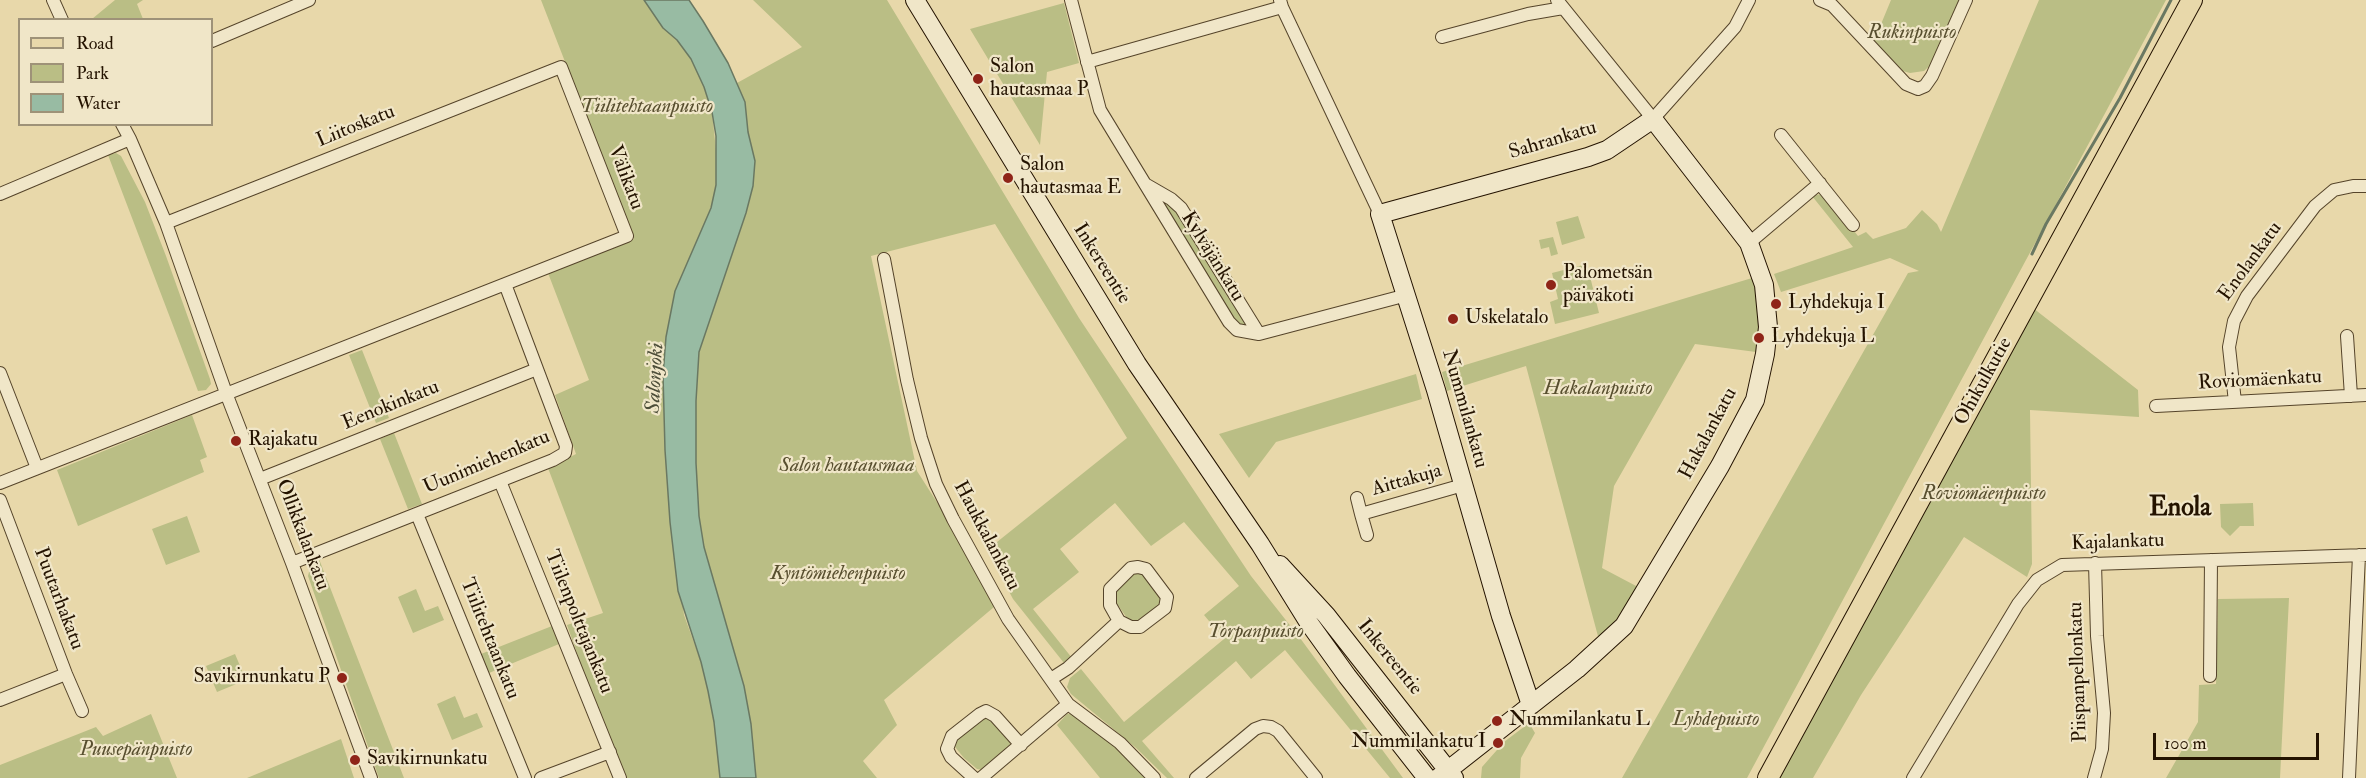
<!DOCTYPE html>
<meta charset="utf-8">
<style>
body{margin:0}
#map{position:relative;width:2366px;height:778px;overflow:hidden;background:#e8d8aa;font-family:"IM FELL Double Pica",serif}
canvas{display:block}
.legend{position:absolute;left:18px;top:18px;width:195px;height:108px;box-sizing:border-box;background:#f0e6c8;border:2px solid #9e9278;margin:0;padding:8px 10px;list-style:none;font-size:18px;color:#241300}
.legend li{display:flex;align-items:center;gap:12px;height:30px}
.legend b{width:30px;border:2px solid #9e9278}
.scale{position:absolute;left:2153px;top:733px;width:166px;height:27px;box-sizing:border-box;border:3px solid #241300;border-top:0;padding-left:8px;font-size:18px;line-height:21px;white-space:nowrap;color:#241300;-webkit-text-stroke:4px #f0e6c8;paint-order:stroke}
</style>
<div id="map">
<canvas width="2366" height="778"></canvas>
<ul class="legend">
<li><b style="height:8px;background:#e8d8aa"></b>Road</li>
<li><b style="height:16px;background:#babe85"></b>Park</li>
<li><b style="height:16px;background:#98bba3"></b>Water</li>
</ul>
<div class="scale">100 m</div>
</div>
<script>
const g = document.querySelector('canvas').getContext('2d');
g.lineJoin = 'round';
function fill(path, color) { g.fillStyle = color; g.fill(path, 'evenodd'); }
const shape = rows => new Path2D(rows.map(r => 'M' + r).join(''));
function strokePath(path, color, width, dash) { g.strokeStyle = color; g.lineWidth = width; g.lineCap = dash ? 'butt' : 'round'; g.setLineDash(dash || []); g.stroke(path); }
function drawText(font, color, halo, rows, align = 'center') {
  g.font = font + ' "IM FELL Double Pica",serif'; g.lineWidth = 4.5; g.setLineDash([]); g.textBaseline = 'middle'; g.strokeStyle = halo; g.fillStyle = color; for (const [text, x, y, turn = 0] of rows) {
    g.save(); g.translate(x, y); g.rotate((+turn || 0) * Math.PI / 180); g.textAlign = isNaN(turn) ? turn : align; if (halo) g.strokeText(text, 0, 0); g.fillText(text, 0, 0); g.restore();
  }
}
fill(shape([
 [115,0,143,0,137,4,143,19,92,19],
 [541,0,644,0,663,28,677,40,691,59,704,87,712,112,717,160,716,185,711,208,675,291,666,337,663,375,665,450,684,615,701,662,708,691,714,722,720,778,621,778,567,625,603,613,548,468,576,454,555,395,589,380,548,273,634,239],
 [753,0,887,0,1079,318,1251,576,1300,638,1403,778,1390,778,1285,650,1251,679,1236,661,1142,741,1174,778,1167,778,1135,747,1071,694,1067,687,1070,678,1081,669,1124,722,1224,639,1204,615,1239,586,1184,522,1151,546,1115,503,1060,549,1079,572,1033,609,1072,658,1064,663,1013,599,987,550,1127,438,995,224,871,256,917,471,940,507,994,607,884,700,897,725,863,761,877,778,756,778,751,724,744,686,704,547,699,516,696,463,696,401,699,352,746,213,755,161,748,132,745,102,737,83,802,47],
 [1891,0,1962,0,1935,61,1924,71,1910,73,1903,71,1874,41],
 [2039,0,2166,0,1747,778,1622,778,1908,273,1919,271,1890,258,1781,292,1774,274,1853,247,1812,196,1821,194,1827,197,1858,236,1866,232,1873,239,1906,228,1922,210,1937,224,1941,232],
 [1064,3,1079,63,1047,72,1040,145,970,29],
 [116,153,121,156,145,202,166,256,210,379,211,384,206,390,198,391,108,155],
 [1144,184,1171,199,1259,334,1237,330],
 [1578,216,1585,238,1562,245,1556,222],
 [1553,237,1558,254,1551,256,1549,247,1541,249,1539,240],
 [1587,264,1599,313,1555,324,1550,302,1558,299,1552,273],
 [1752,278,1758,298,1761,324,1756,352,1695,344,1614,486,1602,568,1638,587,1621,614,1599,640,1526,366,1447,391,1442,372],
 [2033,308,2138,390,2139,417,2030,410,2032,564,2027,577,1964,537,1861,695,1813,778,1778,778],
 [362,350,389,418,376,423,349,355],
 [1416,374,1422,399,1276,442,1249,478,1219,434],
 [192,415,207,457,200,460,204,472,78,526,57,470],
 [394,433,422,504,408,509,380,439],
 [2253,503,2254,526,2240,526,2230,536,2221,527,2220,504],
 [187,516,200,552,166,565,152,529],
 [319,559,404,778,379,778,308,576,311,564],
 [1134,573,1141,573,1148,576,1162,597,1162,604,1154,613,1134,623,1127,618,1115,601,1115,591],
 [416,589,425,611,438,606,444,620,413,633,398,597],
 [2289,598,2280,778,2166,778,2198,722,2199,685,2216,684,2218,599],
 [552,626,559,644,489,673,481,654],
 [235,654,246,680,217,692,206,666],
 [455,696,464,718,477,713,483,727,452,740,437,704],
 [151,714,177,778,0,778,0,765,96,727,103,736],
 [1067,714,1073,714,1123,752,1147,778,1100,778,1057,725],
 [985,718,991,719,1009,740,1011,746,983,770,977,769,964,758,955,747,955,741,962,734],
 [1529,723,1535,733,1521,758,1520,778,1481,778,1482,767,1504,742],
 [341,739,354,778,247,778]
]), '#babe85');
const water = shape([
 [644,0,689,0,703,21,728,63,745,102,748,132,755,161,753,186,746,213,699,352,696,401,696,463,699,516,704,547,744,686,751,724,756,778,720,778,714,722,708,691,701,662,678,591,670,522,665,450,663,375,666,337,675,291,711,208,716,185,716,136,712,112,704,87,691,59,677,40,663,28,644,0]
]);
fill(water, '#98bba3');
strokePath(water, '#6a7862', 1.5);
strokePath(shape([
 [2032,254,2046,224,2120,98,2171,0]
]), '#6a7862', 3);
const street = shape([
 [53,0,62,20],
 [1071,0,1100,110,1229,322,1237,330,1259,334,1407,295],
 [1280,0,1282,7,1380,214],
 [1557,0,1653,119,1735,27,1749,0],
 [1820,0,1832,5,1906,84,1918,89,1925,86,1932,76,1966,0],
 [1442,37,1528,14,1563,8],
 [212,41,309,0],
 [1087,62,1282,7],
 [122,124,130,139,166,223,226,393,292,563,371,778],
 [1781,135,1853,225],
 [1145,184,1171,199,1181,208,1259,334],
 [0,194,130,139],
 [1749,243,1820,183],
 [884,259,907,380,921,438,936,484,953,519,1008,619,1068,704,1120,743,1154,778],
 [2347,336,2351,396],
 [0,373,37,468],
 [2235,402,2229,347,2234,321,2247,296,2315,206,2334,190,2353,186,2366,186],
 [2156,406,2366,395],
 [260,479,537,369],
 [500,481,620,778],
 [0,483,627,236,561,67,166,223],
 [1357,498,1361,514],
 [0,500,66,674,82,711],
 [417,514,525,778],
 [1367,535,1361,514,1463,485],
 [292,563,553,460,565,453,566,446,505,284],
 [2210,676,2211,560],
 [1051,679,1068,668,1119,621,1131,627,1140,627,1165,608,1167,597,1146,569,1138,567,1131,568,1110,589,1110,605,1119,621],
 [0,700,66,674],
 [541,778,610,752],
 [974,778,951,757,947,749,952,736,980,714,986,711,995,716,1021,745],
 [981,778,1068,704],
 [1196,778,1255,729,1263,726,1271,727,1278,731,1316,778],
 [1913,778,2018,604,2037,580,2062,565,2366,555],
 [2094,778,2102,749,2104,713,2097,636,2095,563],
 [2349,778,2359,555]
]);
const secondary = shape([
 [915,0,1137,364,1260,544,1309,623,1347,676,1427,778],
 [1280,565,1326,615,1454,778],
 [1438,778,1577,669,1624,626,1720,466,1755,400,1765,354,1768,327,1764,285,1749,243,1653,119,1607,150,1588,157,1380,214,1436,390,1501,616,1531,705]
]);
const primary = shape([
 [1768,778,2192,0]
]);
strokePath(street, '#55442a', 14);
strokePath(secondary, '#241300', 20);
strokePath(primary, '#241300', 22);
strokePath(street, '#f0e6c8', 12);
strokePath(secondary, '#f0e6c8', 18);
strokePath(primary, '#e8d8aa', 20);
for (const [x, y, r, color] of [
 [978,79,6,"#8f2418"],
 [1008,178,6,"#8f2418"],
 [1551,285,6,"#8f2418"],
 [1776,304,6,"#8f2418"],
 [1453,319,6,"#8f2418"],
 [1759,338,6,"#8f2418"],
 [236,441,6,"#8f2418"],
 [342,678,6,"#8f2418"],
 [1497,721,6,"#8f2418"],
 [1498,743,6,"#8f2418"],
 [355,760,6,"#8f2418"]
]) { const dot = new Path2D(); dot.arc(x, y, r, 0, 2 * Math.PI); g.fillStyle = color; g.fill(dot); strokePath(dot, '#f0e6c8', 2); }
drawText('italic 20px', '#584f2f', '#f0e6c8', [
 ["Rukinpuisto",1912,34],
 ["Tiilitehtaanpuisto",647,108],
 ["Hakalanpuisto",1598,390],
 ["Salon hautausmaa",847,467],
 ["Roviomäenpuisto",1984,495],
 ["Kyntömiehenpuisto",838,575],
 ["Torpanpuisto",1256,633],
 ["Lyhdepuisto",1716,721],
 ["Puusepänpuisto",136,751]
]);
drawText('20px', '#241300', '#f0e6c8', [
 ["Salon",990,68],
 ["hautasmaa P",990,91],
 ["Salon",1020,166],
 ["hautasmaa E",1020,189],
 ["Palometsän",1563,274],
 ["päiväkoti",1563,297],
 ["Lyhdekuja I",1788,304],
 ["Uskelatalo",1465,319],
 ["Lyhdekuja L",1771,338],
 ["Rajakatu",248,441],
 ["Savikirnunkatu P",330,678,"right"],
 ["Nummilankatu L",1509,721],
 ["Nummilankatu I",1486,743,"right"],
 ["Savikirnunkatu",367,760]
], 'left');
drawText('20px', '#241300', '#f0e6c8', [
 ["Liitoskatu",356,127,-22],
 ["Sahrankatu",1553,141,-17],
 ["Välikatu",625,178,69],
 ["Kylväjänkatu",1212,257,58],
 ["Enolankatu",2251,262,-54],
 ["Inkereentie",1101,264,58],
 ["Roviomäenkatu",2260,381,-3],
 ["Ohikulkutie",1984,382,-61],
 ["Eenokinkatu",391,406,-22],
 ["Nummilankatu",1464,409,74],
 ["Hakalankatu",1709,434,-62],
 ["Uunimiehenkatu",487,463,-23],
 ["Aittakuja",1407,481,-16],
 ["Ollikkalankatu",302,535,69],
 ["Haukkalankatu",986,536,62],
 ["Kajalankatu",2118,543,-2],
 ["Puutarhakatu",58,599,69],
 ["Tiilenpolttajankatu",578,622,68],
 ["Tiilitehtaankatu",489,639,68],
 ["Inkereentie",1389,658,51],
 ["Piispanpellonkatu",2079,672,-92]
]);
drawText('italic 21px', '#4d4e39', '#f0e6c8', [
 ["Salonjoki",656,378,-87]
]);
drawText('bold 26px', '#241300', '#f0e6c8', [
 ["Enola",2180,509]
]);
</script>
